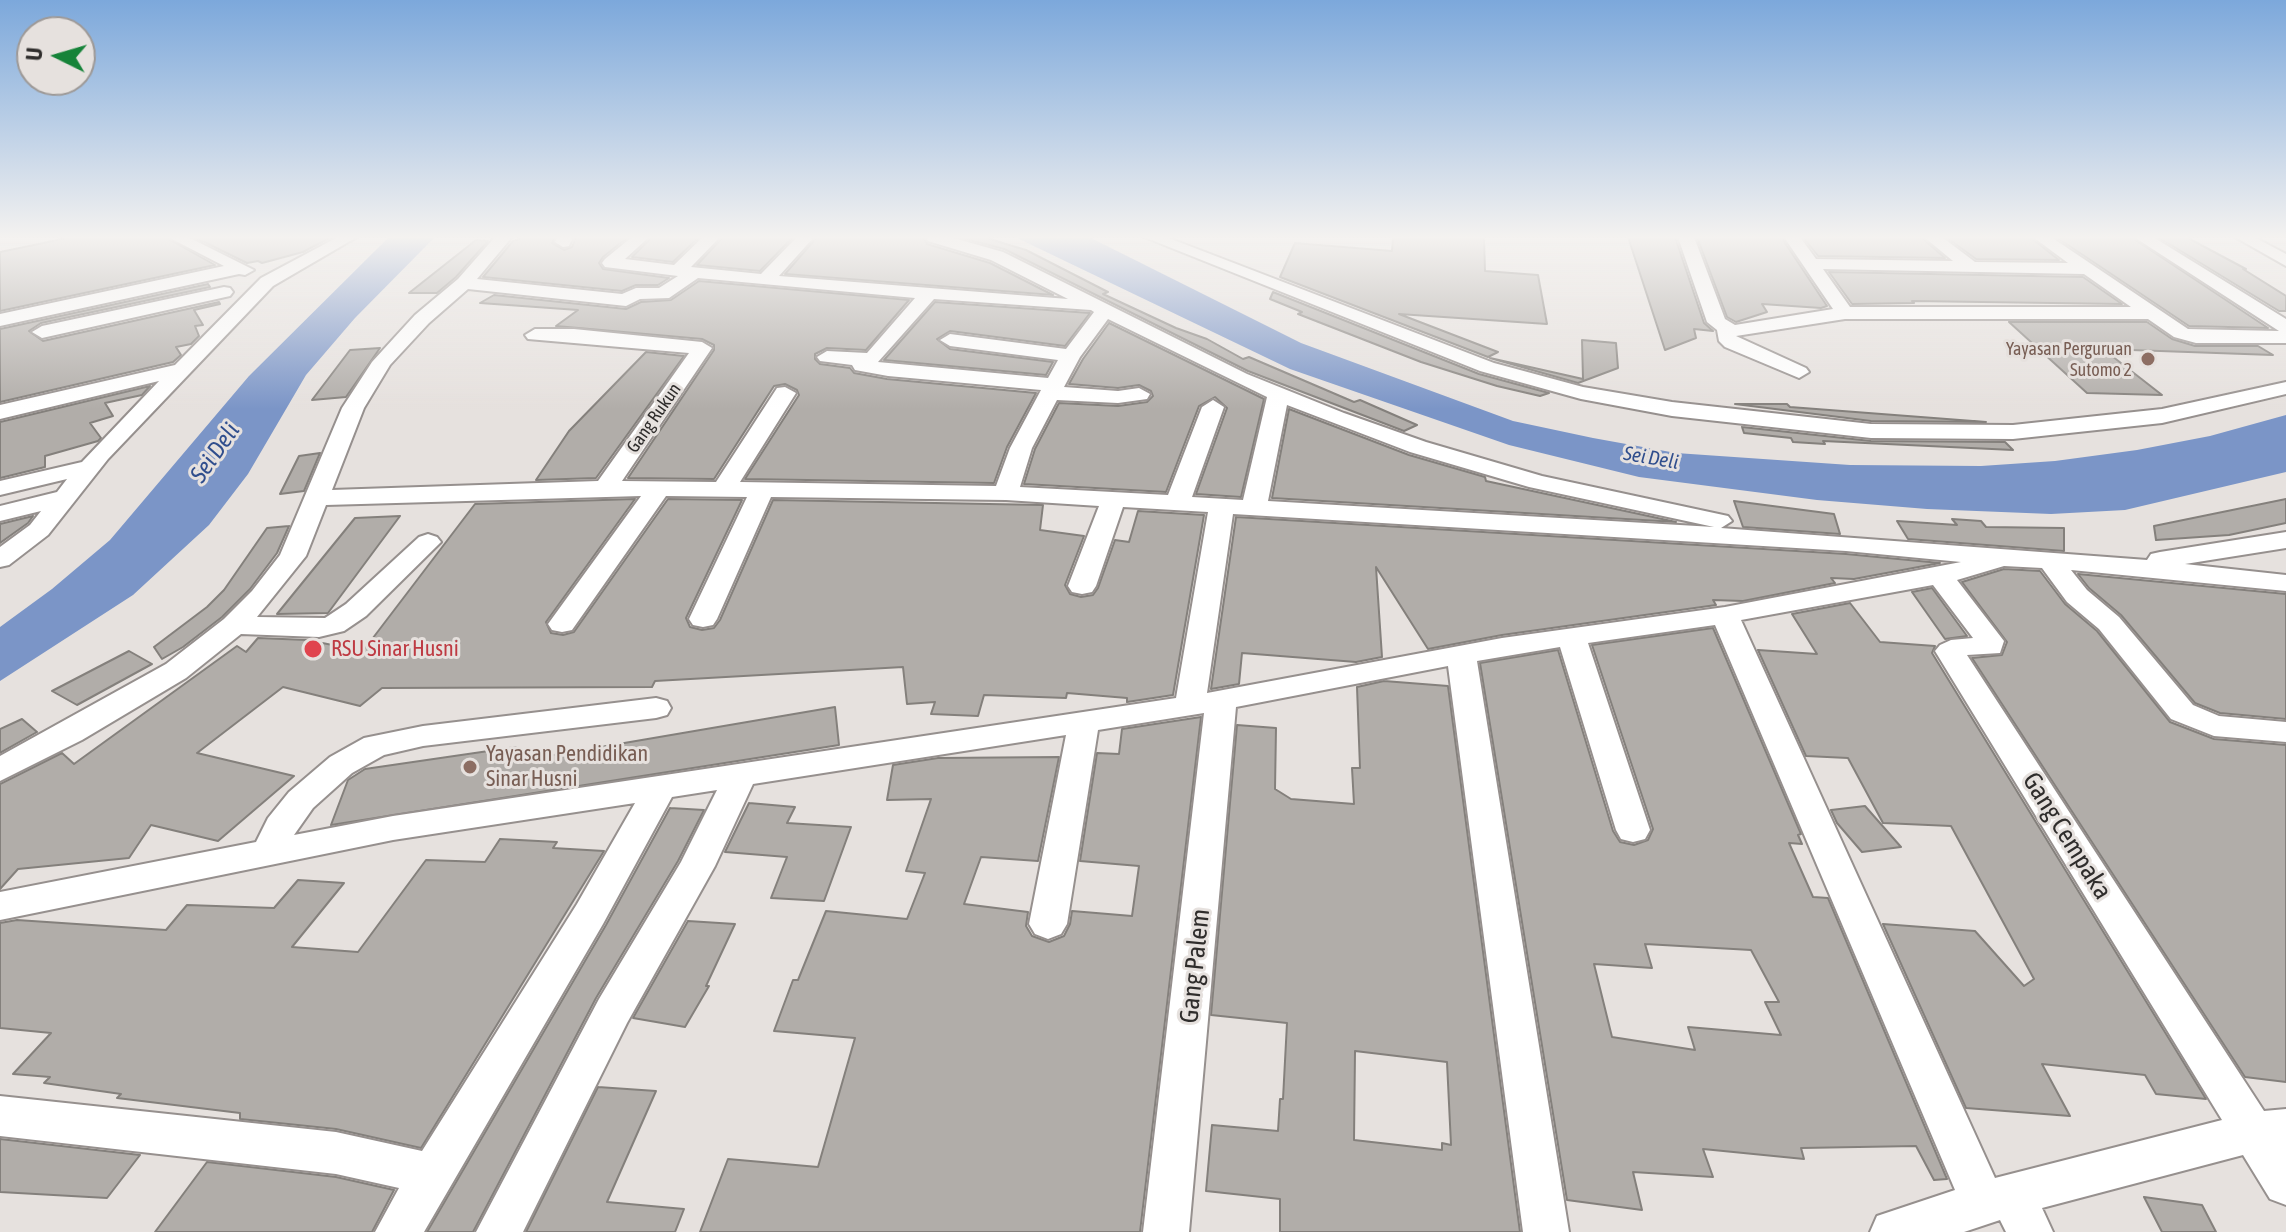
<!DOCTYPE html>
<style>
body{margin:0}
#map{position:relative;width:2286px;height:1232px;overflow:hidden;background:#e6e1de;font-family:"Asap Condensed",sans-serif}
canvas{display:block}
.north{position:absolute;left:16px;top:16px;width:80px;height:80px;box-sizing:border-box;background:#e6e1de;border:2px solid #9d9997;border-radius:50%;rotate:275deg;font-size:22px;font-weight:700;line-height:32px;text-align:center;color:#2f2d2c}
.north::after{content:'';display:block;margin:auto;width:28px;height:36px;background:#168339;clip-path:polygon(50% 0,100% 100%,50% 72%,0 100%)}
</style>
<div id="map">
<canvas width="2286" height="1232"></canvas>
<div class="north">U</div>
</div>
<script>
const g = document.querySelector('canvas').getContext('2d');
g.lineJoin = 'round';
function fill(path, color) { g.fillStyle = color; g.fill(path, 'evenodd'); }
const shape = rows => new Path2D(rows.map(r => 'M' + r).join(''));
function strokePath(path, color, width, dash) { g.strokeStyle = color; g.lineWidth = width; g.lineCap = dash ? 'butt' : 'round'; g.setLineDash(dash || []); g.stroke(path); }
function drawText(font, color, halo, rows, align = 'center') {
  g.font = font + ' "Asap Condensed",sans-serif'; g.lineWidth = 6; g.setLineDash([]); g.textBaseline = 'middle'; g.strokeStyle = halo; g.fillStyle = color; for (const [text, x, y, turn = 0] of rows) {
    g.save(); g.translate(x, y); g.rotate((+turn || 0) * Math.PI / 180); g.textAlign = isNaN(turn) ? turn : align; if (halo) g.strokeText(text, 0, 0); g.fillText(text, 0, 0); g.restore();
  }
}
fill(shape([
 [389,237,435,237,355,318,306,375,248,474,209,525,133,595,0,681,0,627,52,589,110,540,249,376],
 [1015,237,1089,237,1301,343,1513,421,1593,438,1676,453,1850,465,1981,466,2055,461,2137,450,2210,436,2286,415,2286,472,2125,510,2051,514,1927,509,1817,500,1639,477,1509,445,1290,369]
]), '#7b95c7');
const building = shape([
 [72,237,165,237,215,265,0,311,0,252,72,237],
 [194,237,331,237,303,252,262,263,258,261,247,263,194,237],
 [526,237,554,237,552,243,564,250,572,247,576,237,628,237,603,257,599,263,603,269,669,278,658,285,636,285,622,291,483,277,513,241,526,237],
 [652,237,699,237,673,262,632,257,652,237],
 [723,237,793,237,760,271,697,265,723,237],
 [817,237,923,237,927,244,990,263,1053,295,785,274,817,237],
 [959,237,983,237,1026,250,1108,292,1103,294,1176,328,1207,339,1243,359,1249,357,1354,402,1360,400,1417,425,1404,431,1248,371,1004,249,959,237],
 [1393,237,1484,237,1485,271,1538,275,1547,324,1399,314,1498,352,1488,357,1280,277,1295,243,1392,251,1393,237],
 [1628,237,1675,237,1704,323,1713,331,1694,329,1696,338,1665,350,1628,237],
 [1697,237,1781,237,1827,306,1821,308,1762,304,1767,312,1736,322,1727,317,1697,237],
 [1803,237,1921,237,1945,258,1818,256,1803,237],
 [1946,237,2030,237,2059,260,1976,259,1946,237],
 [2056,237,2131,237,2268,328,2189,326,2056,237],
 [2158,237,2186,237,2246,269,2243,269,2286,296,2286,311,2279,311,2158,237],
 [476,240,488,241,456,277,437,293,409,293,476,240],
 [1829,272,2083,277,2122,304,1912,301,1914,303,1852,304,1829,272],
 [699,281,909,300,866,350,827,348,815,354,815,359,820,364,850,368,854,373,887,379,1036,393,1007,447,994,483,745,479,799,395,797,390,785,384,774,386,714,479,628,478,714,350,714,345,702,339,556,326,578,310,480,303,494,295,626,309,641,302,671,300,699,281],
 [208,284,210,287,41,323,29,331,43,341,219,302,220,304,194,310,203,325,195,326,199,336,191,344,176,347,181,355,173,362,0,402,0,329,208,284],
 [1273,292,1479,374,1549,393,1540,396,1497,386,1421,362,1298,314,1302,312,1270,299,1273,292],
 [935,302,1090,313,1065,346,950,331,937,339,950,349,1053,362,1046,375,884,360,935,302],
 [2009,322,2147,322,2172,339,2195,346,2258,346,2273,355,2103,349,2162,395,2087,393,2009,322],
 [1109,323,1264,399,1241,497,1196,494,1227,408,1215,397,1199,406,1166,492,1024,484,1035,449,1059,403,1118,406,1147,402,1153,396,1151,391,1139,385,1118,388,1069,384,1083,359,1109,323],
 [1582,340,1616,343,1618,368,1578,383,1490,358,1583,379,1582,340],
 [380,348,346,397,312,400,350,350,380,348],
 [646,352,684,356,596,478,536,480,569,431,646,352],
 [150,386,142,395,105,403,113,416,90,423,101,438,98,441,45,456,45,467,0,478,0,422,150,386],
 [1735,404,1787,404,1790,407,1986,422,1871,421,1735,404],
 [1289,409,1409,455,1485,477,1486,481,1676,522,1272,498,1289,409],
 [1742,427,1871,441,2005,442,2013,450,1823,441,1825,444,1793,442,1791,438,1744,433,1742,427],
 [320,453,304,491,280,494,299,456,320,453],
 [635,499,546,622,551,633,563,635,574,632,668,499,742,500,686,618,690,627,702,630,714,628,720,620,773,500,1043,505,1040,530,1084,536,1065,585,1070,594,1081,597,1093,595,1098,588,1115,540,1129,542,1138,511,1204,515,1173,695,1127,702,1127,698,1067,693,1066,698,984,695,978,716,931,714,935,702,907,704,903,667,655,681,652,687,382,688,360,706,283,687,197,753,294,776,218,841,151,825,129,858,18,869,0,889,0,784,62,753,74,764,237,646,246,652,258,638,307,640,363,651,475,504,635,499],
 [2286,499,2286,523,2229,535,2156,540,2154,526,2286,499],
 [1734,501,1834,514,1840,534,1743,527,1734,501],
 [33,516,28,523,0,543,0,524,33,516],
 [400,516,328,613,277,614,355,518,400,516],
 [1236,517,1846,554,1940,563,1854,579,1831,578,1835,583,1743,601,1713,600,1716,605,1502,635,1428,649,1376,567,1382,657,1356,662,1242,653,1239,684,1211,689,1236,517],
 [1952,519,1981,521,1986,527,2064,528,2064,551,1908,539,1897,521,1957,525,1952,519],
 [289,526,277,553,250,589,222,617,183,647,162,659,154,647,207,607,224,590,267,528,289,526],
 [2004,569,2040,571,2065,604,2097,631,2170,722,2214,739,2286,745,2286,1082,2245,1077,1972,658,2002,655,2007,642,1962,582,2004,569],
 [2078,574,2286,594,2286,719,2220,713,2195,703,2121,615,2089,588,2078,574],
 [1932,588,1967,636,1945,639,1912,592,1932,588],
 [1850,603,1880,642,1935,646,1932,653,2206,1099,2156,1094,2145,1075,2042,1064,2070,1116,1966,1108,1883,924,1975,931,2024,986,2034,979,1951,826,1883,823,1848,758,1806,756,1758,650,1817,654,1792,614,1850,603],
 [1713,628,1801,834,1798,835,1802,844,1789,843,1813,897,1828,898,1947,1179,1934,1180,1916,1146,1801,1148,1804,1159,1703,1149,1713,1177,1633,1172,1642,1210,1567,1200,1480,663,1558,650,1613,831,1620,842,1634,845,1648,840,1653,829,1592,645,1713,628],
 [1645,944,1751,950,1779,1002,1765,1002,1781,1035,1688,1027,1695,1050,1612,1037,1594,964,1652,968,1645,944],
 [129,651,152,664,77,705,52,691,129,651],
 [1384,681,1448,686,1520,1232,1280,1232,1280,1199,1206,1191,1212,1125,1278,1131,1280,1099,1283,1099,1287,1023,1211,1015,1237,725,1276,728,1275,789,1291,799,1354,804,1352,768,1360,768,1357,687,1384,681],
 [1355,1051,1447,1062,1451,1145,1442,1143,1442,1150,1354,1140,1355,1051],
 [835,707,839,745,331,825,348,780,365,769,516,747,513,762,835,707],
 [1201,717,1140,1232,700,1232,728,1159,818,1167,855,1038,774,1031,793,980,798,980,826,911,907,919,925,873,906,871,931,799,887,800,893,765,938,758,1059,757,1038,861,981,857,964,904,1028,912,1026,926,1032,936,1049,942,1064,936,1070,924,1072,911,1132,916,1139,866,1080,861,1097,753,1119,754,1122,729,1201,717],
 [22,719,37,732,0,753,0,729,22,719],
 [749,803,795,807,787,823,851,827,824,901,771,898,787,857,725,852,749,803],
 [1865,806,1901,847,1862,852,1837,823,1831,810,1865,806],
 [670,808,704,810,678,861,596,998,473,1232,427,1232,606,925,670,808],
 [500,839,557,842,553,848,604,851,421,1148,336,1129,240,1119,240,1113,117,1098,121,1094,44,1083,50,1077,13,1074,51,1033,0,1028,0,923,17,920,166,930,187,905,274,908,298,880,344,883,292,947,358,952,426,860,485,862,500,839],
 [688,921,735,924,706,986,709,986,685,1027,633,1018,688,921],
 [598,1087,656,1091,607,1202,684,1209,675,1232,526,1232,598,1087],
 [0,1139,140,1155,107,1198,0,1192,0,1139],
 [207,1162,336,1177,394,1190,372,1232,155,1232,207,1162],
 [2144,1197,2202,1205,2216,1232,2162,1232,2144,1197]
]);
fill(building, '#b1ada9');
strokePath(building, '#84807c', 2);
const minor = shape([
 [168,237,188,237,254,270,245,275,239,274,0,326,0,314,224,266,168,237],
 [338,237,357,237,273,286,108,459,48,535,9,565,0,567,0,547,30,525,41,511,0,521,0,506,57,492,67,479,0,495,0,481,82,462,159,381,0,419,0,405,175,365,261,278,338,237],
 [495,237,512,237,477,279,622,294,636,288,659,288,678,276,605,267,602,263,605,259,632,237,649,237,625,259,674,265,703,237,720,237,691,267,761,274,797,237,814,237,779,276,1068,299,991,260,928,241,926,237,950,237,1003,252,1247,374,1344,413,1426,442,1542,476,1728,516,1732,521,1721,528,2147,560,2151,554,2160,552,2286,532,2286,548,2185,564,2286,575,2286,591,2071,570,2087,590,2119,617,2193,705,2219,716,2286,722,2286,742,2214,736,2171,719,2099,629,2067,602,2042,568,2004,566,1957,580,2004,641,2000,653,1967,655,2264,1111,2286,1109,2286,1205,2270,1199,2243,1155,2042,1208,2053,1232,2006,1232,2000,1220,1964,1232,1870,1232,1877,1216,1955,1190,1715,625,1588,643,1650,830,1645,839,1633,842,1621,839,1616,830,1560,647,1477,661,1569,1232,1523,1232,1448,666,1236,707,1189,1232,1143,1232,1204,713,1098,730,1067,924,1061,934,1048,939,1035,934,1029,924,1066,735,753,784,715,866,627,1023,523,1232,476,1232,599,999,681,862,717,790,672,797,603,924,424,1232,375,1232,399,1188,336,1174,0,1136,0,1096,336,1132,422,1151,577,904,635,803,393,840,0,920,0,892,256,842,268,818,289,792,330,757,364,738,423,726,656,698,667,701,671,708,667,715,656,718,423,746,384,755,352,773,313,808,294,835,393,816,1176,698,1208,512,1123,507,1096,586,1092,592,1082,594,1072,592,1068,586,1099,506,1006,500,771,497,717,619,713,625,703,627,693,625,689,619,747,497,666,496,572,630,562,632,552,630,548,624,641,496,326,505,306,556,257,617,325,618,346,604,419,537,428,534,437,537,441,542,366,616,344,631,319,637,241,634,186,678,82,740,0,781,0,756,166,664,224,619,252,591,280,555,342,408,372,362,415,315,458,279,495,237],
 [698,278,915,298,867,353,827,351,817,357,820,361,852,365,855,370,888,376,1041,390,1010,448,996,486,740,482,796,393,785,387,777,388,716,482,622,481,712,348,702,342,574,329,535,329,525,335,528,339,689,353,598,481,332,490,364,408,390,365,429,323,468,289,626,306,640,299,669,298,698,278],
 [934,299,1091,310,1094,312,1066,349,950,334,940,340,950,346,1058,360,1048,378,878,362,934,299],
 [1108,319,1267,397,1243,500,1192,497,1224,407,1213,400,1202,407,1168,495,1020,487,1032,448,1057,400,1118,403,1147,399,1150,394,1139,388,1118,391,1064,387,1080,357,1108,319],
 [1287,405,1410,452,1529,487,1714,527,1268,501,1287,405],
 [1233,514,1846,551,1961,562,1725,607,1502,638,1207,693,1233,514],
 [1933,585,1973,638,1951,640,1940,645,1935,651,2222,1120,1995,1178,1741,620,1933,585],
 [557,237,573,237,569,246,563,247,555,242,557,237],
 [1144,237,1166,237,1494,363,1583,387,1672,402,1871,424,2013,425,2162,409,2286,382,2286,394,2162,423,2013,439,1871,438,1672,416,1581,399,1480,371,1144,237],
 [1678,237,1694,237,1725,319,1735,325,1833,309,1784,237,1800,237,1816,259,1953,261,1924,237,1942,237,1975,262,2068,263,2033,237,2051,237,2188,329,2279,331,2134,237,2153,237,2286,319,2286,343,2196,343,2174,337,2148,319,1845,319,1736,336,1806,368,1809,372,1799,378,1725,347,1719,341,1717,330,1707,322,1678,237],
 [1823,269,2084,274,2131,307,1850,307,1823,269],
 [2235,237,2254,237,2286,254,2286,266,2235,237],
 [224,287,230,288,233,292,230,296,42,338,32,332,42,326,224,287]
]);
strokePath(minor, '#96908e', 4);
fill(minor, '#fff');
const sky = g.createLinearGradient(0, 0, 0, 409);
sky.addColorStop(0, '#7ca8db');
sky.addColorStop(0.58, '#f4f2f0');
sky.addColorStop(1, '#f4f2f000');
g.fillStyle = sky;
g.fillRect(0, 0, 2286, 409);
for (const [x, y, r, color] of [
 [2148,359,8,"#8d6e63"],
 [313,649,10,"#e0444e"],
 [470,767,8,"#8d6e63"]
]) { const dot = new Path2D(); dot.arc(x, y, r, 0, 2 * Math.PI); g.fillStyle = color; g.fill(dot); strokePath(dot, '#e6e1de', 3); }
drawText('18px', '#785e54', '#e6e1de', [
 ["Yayasan Perguruan",2132,349],
 ["Sutomo 2",2132,370]
], 'right');
drawText('18px', '#2f2d2c', '#e6e1de', [
 ["Gang Rukun",654,418,-55]
]);
drawText('italic 20px', '#304e8d', '#e6e1de', [
 ["Sei Deli",1651,458,10]
]);
drawText('22px', '#be3a42', '#e6e1de', [
 ["RSU Sinar Husni",331,649]
], 'left');
drawText('22px', '#785e54', '#e6e1de', [
 ["Yayasan Pendidikan",486,754],
 ["Sinar Husni",486,779]
], 'left');
drawText('italic 24px', '#304e8d', '#e6e1de', [
 ["Sei Deli",215,453,-55]
]);
drawText('26px', '#2f2d2c', '#e6e1de', [
 ["Gang Cempaka",2067,836,58],
 ["Gang Palem",1195,966,-84]
]);
</script>
